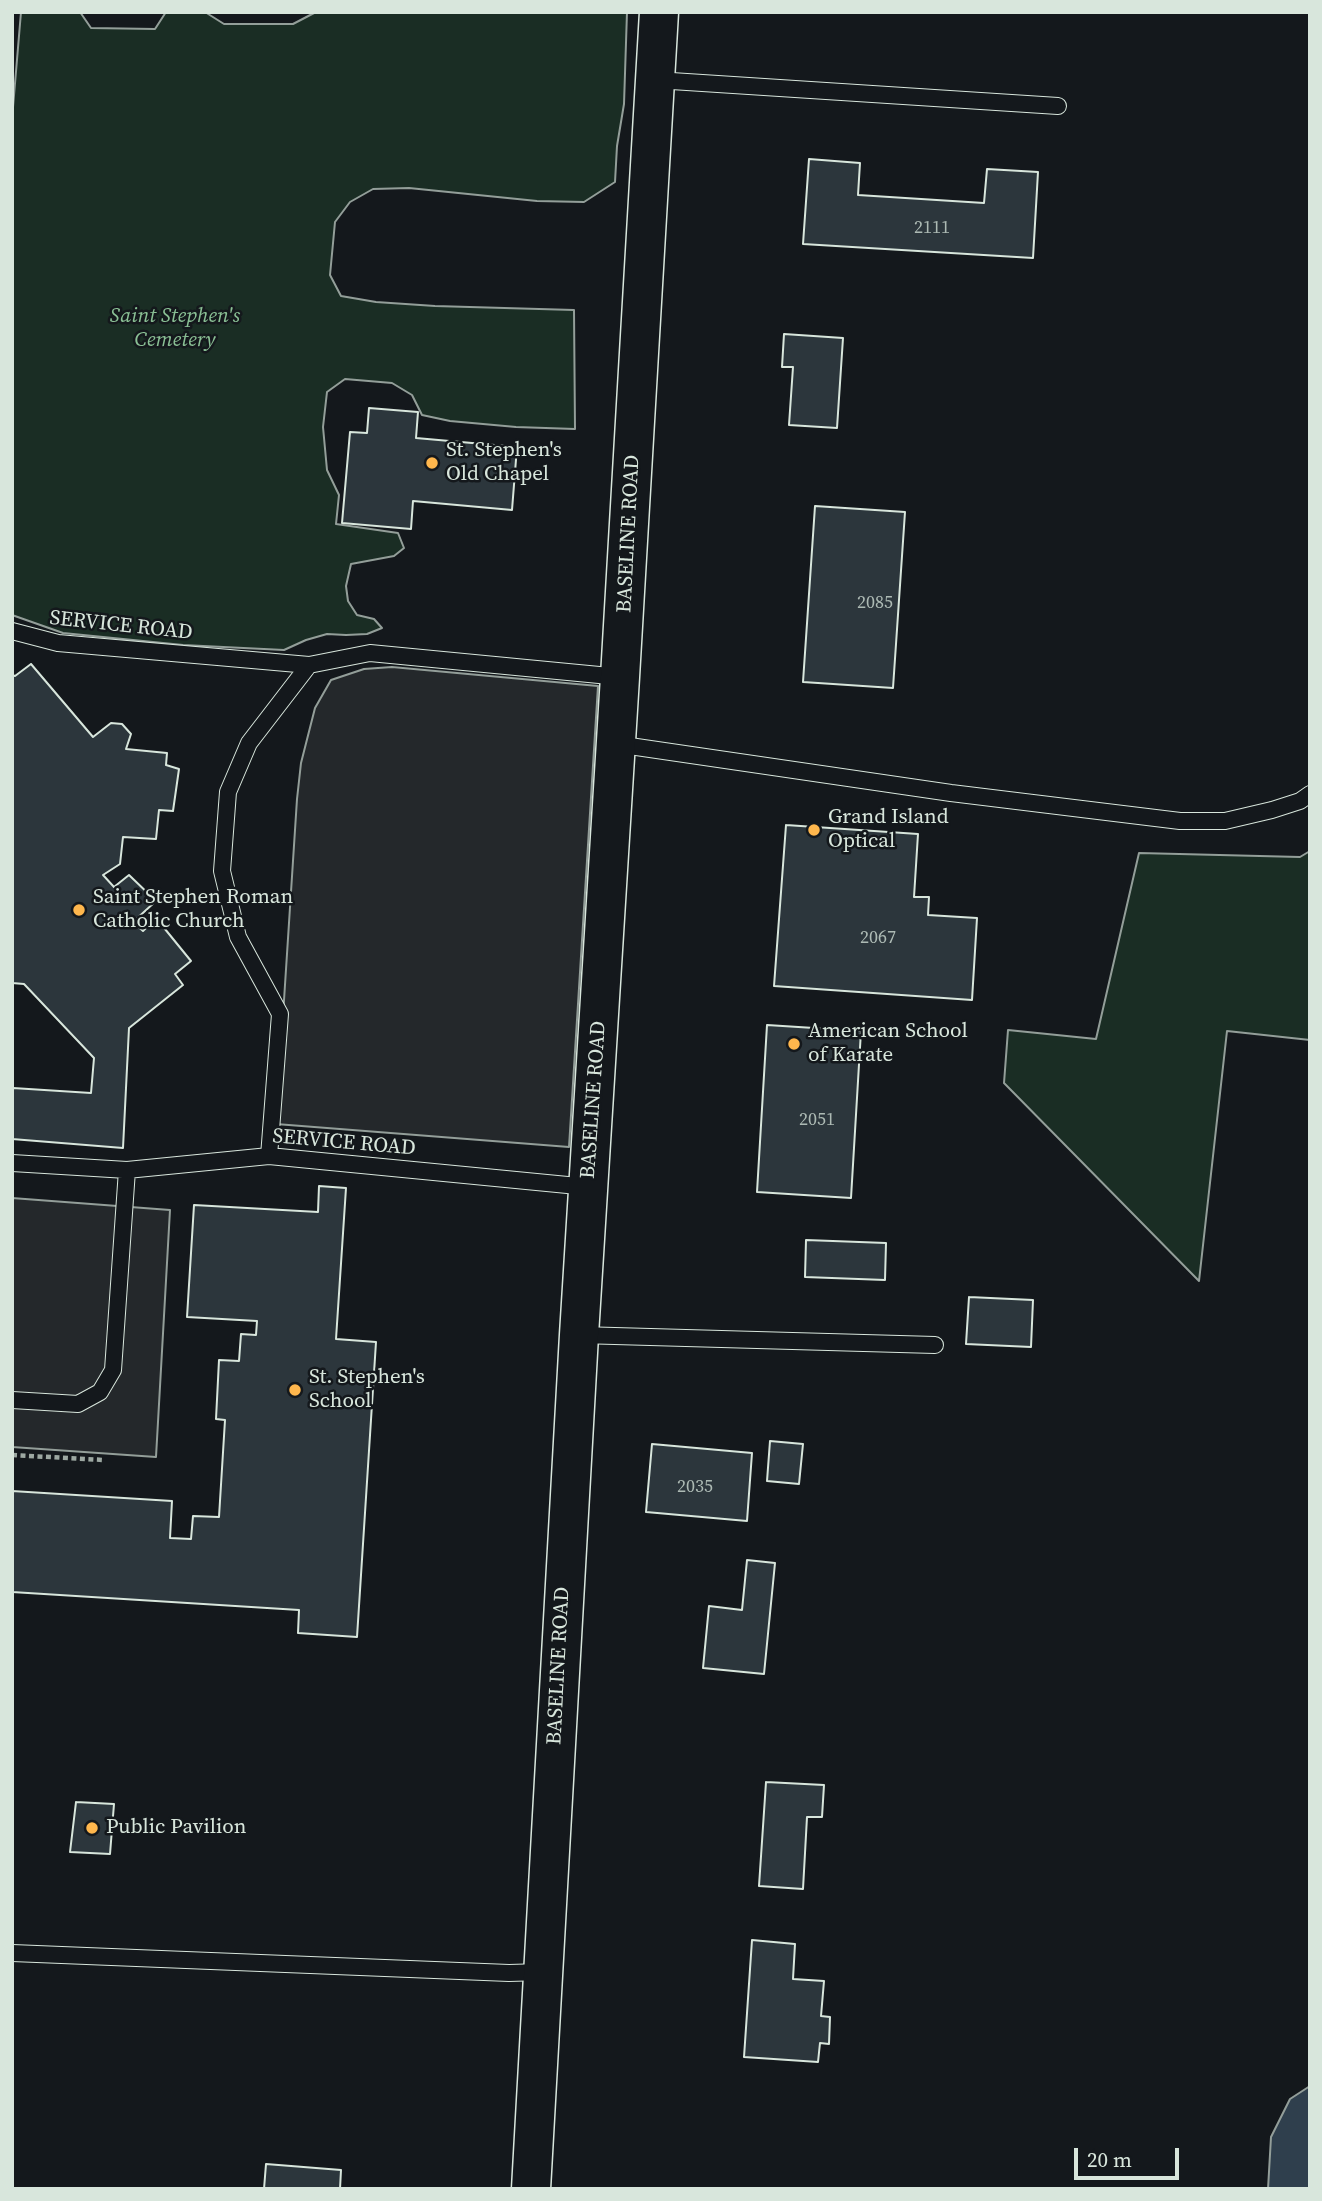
<!DOCTYPE html>
<style>
body{margin:0}
#map{position:relative;width:1322px;height:2201px;overflow:hidden;background:#14181c;font-family:"Source Serif 4",serif}
canvas{display:block}
.frame{position:absolute;inset:0;border:14px solid #d8e6dc;pointer-events:none}
.scale{position:absolute;left:1074px;top:2148px;width:105px;height:32px;box-sizing:border-box;border:4px solid #d8e6dc;border-top:0;padding-left:9px;font-size:21px;line-height:24px;white-space:nowrap;color:#d8e6dc;-webkit-text-stroke:5px #14181c;paint-order:stroke}
</style>
<div id="map">
<canvas width="1322" height="2201"></canvas>
<div class="frame"></div>
<div class="scale">20 m</div>
</div>
<script>
const g = document.querySelector('canvas').getContext('2d');
g.lineJoin = 'round';
function fill(path, color) { g.fillStyle = color; g.fill(path, 'evenodd'); }
const shape = rows => new Path2D(rows.map(r => 'M' + r).join(''));
function strokePath(path, color, width, dash) { g.strokeStyle = color; g.lineWidth = width; g.lineCap = dash ? 'butt' : 'round'; g.setLineDash(dash || []); g.stroke(path); }
function drawText(font, color, halo, rows, align = 'center') {
  g.font = font + ' "Source Serif 4",serif'; g.lineWidth = 5; g.setLineDash([]); g.textBaseline = 'middle'; g.strokeStyle = halo; g.fillStyle = color; for (const [text, x, y, turn = 0] of rows) {
    g.save(); g.translate(x, y); g.rotate((+turn || 0) * Math.PI / 180); g.textAlign = isNaN(turn) ? turn : align; if (halo) g.strokeText(text, 0, 0); g.fillText(text, 0, 0); g.restore();
  }
}
const green = shape([
 [21,12,80,12,91,28,155,29,166,12,205,12,224,24,293,24,316,12,627,12,624,104,617,146,615,182,584,202,537,201,409,188,373,189,350,202,335,222,330,275,341,296,376,302,435,306,574,310,575,429,516,427,450,421,422,415,412,395,392,383,345,379,327,392,323,427,327,470,339,495,336,524,398,533,404,548,394,556,351,564,346,586,348,601,357,615,374,619,382,628,367,634,346,635,327,634,306,640,284,650,183,645,63,633,12,615,12,119,21,12],
 [1310,851,1310,1040,1227,1031,1199,1281,1004,1083,1008,1030,1096,1039,1139,853,1300,857,1310,851]
]);
fill(green, '#1a2d24');
strokePath(green, '#939e99', 2);
const parking = shape([
 [392,667,598,686,569,1147,276,1124,297,799,301,763,315,708,331,680,364,669,392,667],
 [12,1198,170,1210,156,1457,12,1447,12,1198]
]);
fill(parking, '#24282b');
strokePath(parking, '#939e99', 2);
const water = shape([
 [1310,2086,1310,2189,1268,2189,1271,2137,1290,2099,1310,2086]
]);
fill(water, '#2f3f4d');
strokePath(water, '#939e99', 2);
const building = shape([
 [809,159,860,163,858,195,984,203,987,169,1038,172,1033,258,803,244,809,159],
 [784,334,843,338,837,428,789,425,793,367,782,367,784,334],
 [369,408,418,412,416,438,517,447,512,510,413,501,411,529,342,523,350,432,367,433,369,408],
 [815,506,905,512,893,688,803,682,815,506],
 [31,664,93,737,111,723,122,724,131,734,126,749,167,753,166,765,179,769,173,811,159,810,156,839,123,837,120,864,103,875,114,887,129,875,156,901,133,922,143,931,156,918,191,961,175,974,183,985,129,1028,123,1148,12,1139,13,1088,91,1093,94,1058,24,984,12,983,12,675,15,676,31,664],
 [786,825,918,834,914,897,929,897,928,915,977,918,972,1000,774,986,786,825],
 [767,1025,861,1031,851,1198,757,1192,767,1025],
 [319,1186,346,1188,336,1339,376,1342,357,1637,298,1633,299,1610,12,1592,12,1491,172,1501,170,1538,191,1539,193,1516,219,1517,225,1420,216,1419,219,1360,239,1361,241,1334,256,1335,257,1321,187,1317,194,1205,318,1212,319,1186],
 [806,1240,886,1243,885,1280,805,1277,806,1240],
 [969,1297,1033,1300,1031,1347,966,1344,969,1297],
 [770,1441,803,1444,799,1484,767,1481,770,1441],
 [652,1444,752,1453,747,1521,646,1512,652,1444],
 [747,1560,775,1563,764,1674,703,1668,709,1606,742,1610,747,1560],
 [766,1782,824,1785,822,1817,807,1817,803,1889,759,1886,766,1782],
 [76,1802,114,1804,110,1854,70,1852,76,1802],
 [752,1940,795,1944,793,1979,824,1981,821,2016,830,2017,829,2044,820,2043,818,2062,744,2057,752,1940],
 [266,2164,341,2170,340,2189,264,2189,266,2164]
]);
fill(building, '#2c363c');
strokePath(building, '#d8e6dc', 2);
const service = shape([
 [656,80,1058,106],
 [12,631,58,643,309,665],
 [616,744,951,793,1180,821,1225,821,1272,810,1300,801,1310,794],
 [269,1156,280,1014,238,937,222,871,228,792,249,743,309,665,370,653,620,677],
 [12,1163,127,1170,269,1156,588,1187],
 [579,1335,935,1345],
 [12,1400,78,1404,100,1392,113,1370,127,1170],
 [12,1953,509,1973,542,1972]
]);
const tertiary = shape([
 [531,2189,579,1335,620,677,659,12]
]);
strokePath(service, '#d8e6dc', 18);
strokePath(tertiary, '#d8e6dc', 41);
strokePath(shape([
 [12,1455,104,1460]
]), '#9da8a2', 4.5, [5, 3.5]);
strokePath(service, '#14181c', 16);
strokePath(tertiary, '#14181c', 38);
for (const [x, y, r, color] of [
 [432,463,7,"#ffb74d"],
 [814,830,7,"#ffb74d"],
 [79,910,7,"#ffb74d"],
 [794,1044,7,"#ffb74d"],
 [295,1390,7,"#ffb74d"],
 [92,1828,7,"#ffb74d"]
]) { const dot = new Path2D(); dot.arc(x, y, r, 0, 2 * Math.PI); g.fillStyle = color; g.fill(dot); strokePath(dot, '#14181c', 2.5); }
drawText('18px', '#adbab4', null, [
 ["2111",932,228],
 ["2085",875,603],
 ["2067",878,938],
 ["2051",817,1120],
 ["2035",695,1487]
]);
drawText('italic 21px', '#8ac095', '#14181c', [
 ["Saint Stephen's",175,317],
 ["Cemetery",175,341]
]);
drawText('21px', '#d8e6dc', '#14181c', [
 ["St. Stephen's",446,451],
 ["Old Chapel",446,475],
 ["Grand Island",828,818],
 ["Optical",828,842],
 ["Saint Stephen Roman",93,898],
 ["Catholic Church",93,922],
 ["American School",808,1032],
 ["of Karate",808,1056],
 ["St. Stephen's",309,1378],
 ["School",309,1402],
 ["Public Pavilion",106,1828]
], 'left');
drawText('21px', '#d8e6dc', '#14181c', [
 ["BASELINE ROAD",629,534,-87],
 ["SERVICE ROAD",121,626,6],
 ["BASELINE ROAD",594,1100,-86],
 ["SERVICE ROAD",344,1143,5],
 ["BASELINE ROAD",559,1666,-87]
]);
</script>
